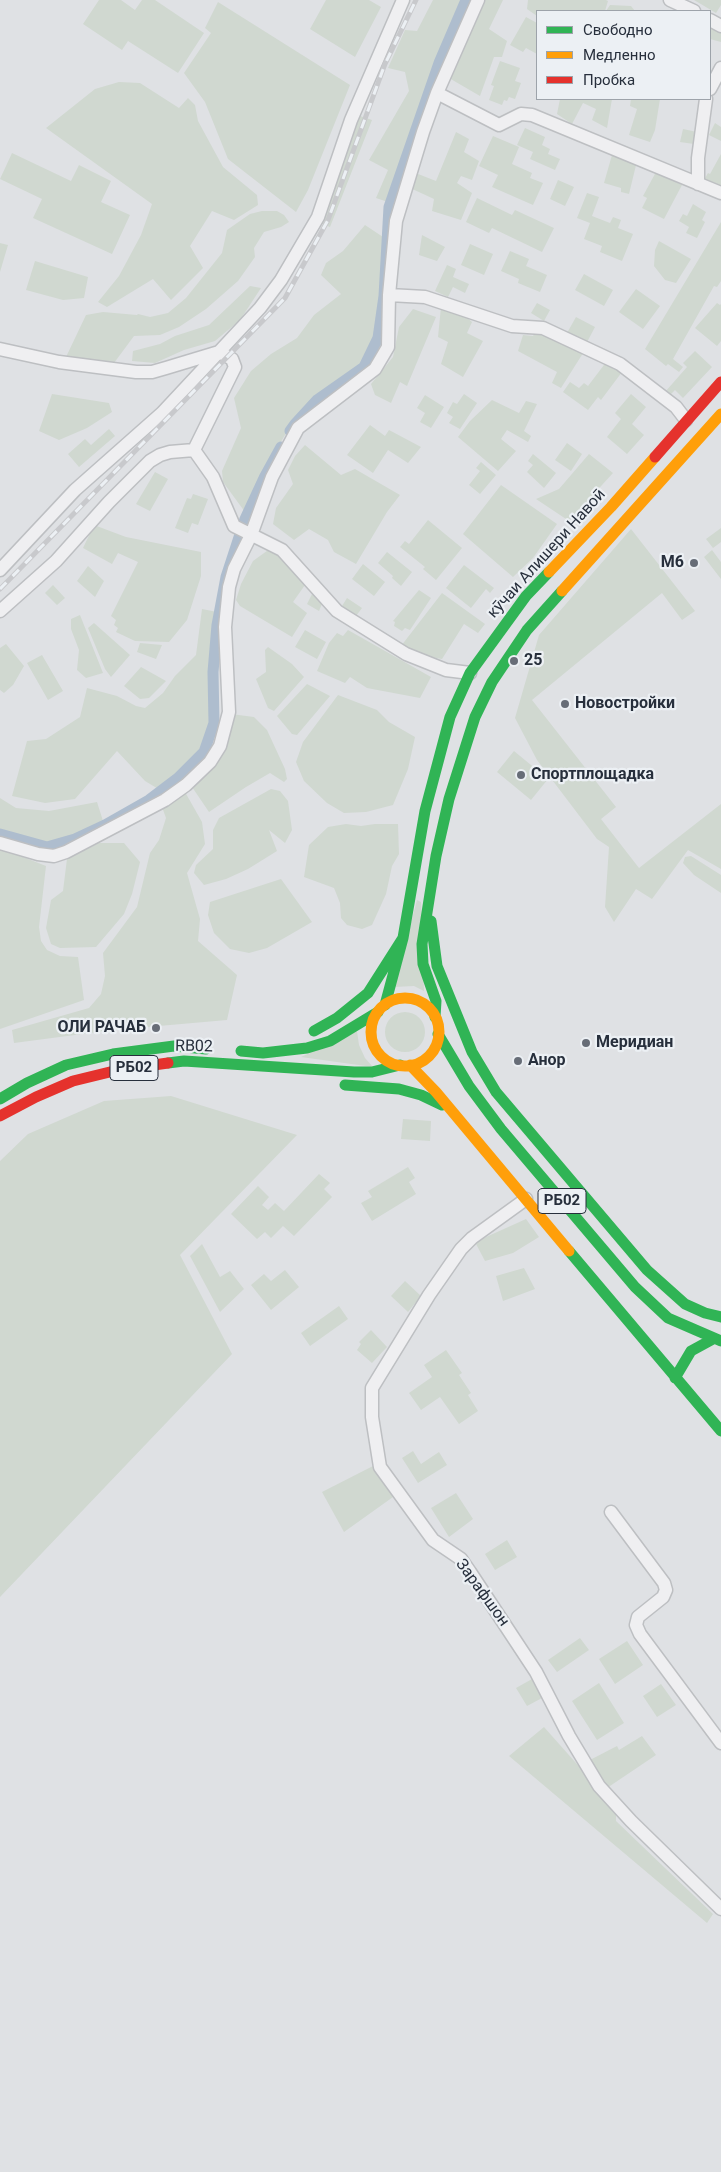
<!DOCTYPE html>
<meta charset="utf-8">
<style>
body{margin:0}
#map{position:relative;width:721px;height:2172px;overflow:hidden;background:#dfe1e4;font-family:Roboto,sans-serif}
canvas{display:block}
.legend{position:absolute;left:536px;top:10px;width:175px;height:90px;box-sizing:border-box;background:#ecf0f4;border:1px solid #9da3aa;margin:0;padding:6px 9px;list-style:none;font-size:15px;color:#272f3c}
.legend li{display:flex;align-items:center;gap:10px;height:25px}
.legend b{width:25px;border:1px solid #9da3aa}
</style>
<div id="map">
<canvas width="721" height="2172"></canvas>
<ul class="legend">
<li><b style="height:6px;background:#30b455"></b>Свободно</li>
<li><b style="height:6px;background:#ff9f0a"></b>Медленно</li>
<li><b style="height:6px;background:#e5322d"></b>Пробка</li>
</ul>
</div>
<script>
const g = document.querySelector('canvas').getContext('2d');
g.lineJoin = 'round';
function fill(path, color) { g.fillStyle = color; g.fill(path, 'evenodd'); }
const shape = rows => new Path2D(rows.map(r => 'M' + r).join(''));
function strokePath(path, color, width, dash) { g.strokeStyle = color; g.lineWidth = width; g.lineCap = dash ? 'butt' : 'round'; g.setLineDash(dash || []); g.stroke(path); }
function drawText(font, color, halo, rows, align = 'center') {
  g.font = font + ' Roboto,sans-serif'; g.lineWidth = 4.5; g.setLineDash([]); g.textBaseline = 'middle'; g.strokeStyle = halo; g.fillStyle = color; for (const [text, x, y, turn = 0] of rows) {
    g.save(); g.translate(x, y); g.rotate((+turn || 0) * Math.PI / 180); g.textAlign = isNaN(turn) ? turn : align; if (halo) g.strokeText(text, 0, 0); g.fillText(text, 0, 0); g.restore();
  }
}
fill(shape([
 [99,0,121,0,135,10,142,0,155,0,204,33,178,73,128,41,122,50,83,24],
 [326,0,369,0,381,7,355,57,310,29],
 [433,0,463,0,436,63,388,202,376,198,388,170,369,160,409,91,405,72,388,68,405,30,417,31],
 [480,0,503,0,489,29,507,41,502,57,494,57,480,96,449,78],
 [528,0,606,0,608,1,605,11,537,11,537,16,527,9],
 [694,0,721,0,721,5,716,13],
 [218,2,350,85,308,190,296,212,228,159,205,102,184,73,211,33,205,28],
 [610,5,631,6,635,11,606,11],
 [526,17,537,23,537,54,526,48,523,52,510,45],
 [710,25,721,30,721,42,710,39],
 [500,61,520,68,515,81,521,83,515,99,509,97,507,101,504,100,502,105,489,100,494,86,491,85],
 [119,82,140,83,179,108,188,98,195,105,198,121,223,167,257,195,258,205,234,220,212,211,190,246,203,268,171,300,153,279,107,307,98,302,119,276,141,235,152,204,46,128,95,89],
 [560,99,612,99,607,128,592,120,596,109,583,103,572,124,557,114],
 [631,99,660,99,655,130,650,142,629,135,637,109,630,106],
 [360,116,372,120,330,227,319,223],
 [715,123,721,127,721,141,709,135],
 [525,128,545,137,542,145,550,149,548,154,560,159,555,170,530,159,533,152,517,145],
 [683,129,697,132,694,144,680,142],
 [456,132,469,139,464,152,479,161,472,180,461,176,457,183,472,193,461,220,432,211,434,199,408,187,413,172,436,181],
 [493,136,519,147,512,164,532,173,530,178,543,183,533,205,492,187,498,175,479,166],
 [12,153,71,181,79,165,111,181,101,202,130,215,112,254,33,218,42,199,0,179],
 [721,154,721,189,704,180,708,173,710,174],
 [612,155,637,161,629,194,621,192,621,188,604,183],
 [656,172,682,185,664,219,642,208,647,198,643,196],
 [558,180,574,187,565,206,550,199],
 [587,193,599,197,592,216,610,223,613,217,621,220,618,228,633,234,622,261,600,252,602,246,584,239,590,223,577,218],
 [477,198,512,215,515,210,554,228,542,252,492,228,489,233,466,222],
 [693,204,706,212,702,220,705,222,697,238,686,233,689,227,679,221,683,214,687,216],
 [262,211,277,211,284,215,289,222,281,227,264,232,254,248,255,257,238,281,206,309,179,327,160,335,134,336,114,363,66,357,86,315,103,312,137,315,138,314,150,317,168,313,186,298,222,253,227,230,250,214],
 [721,222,721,281,717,287,714,286,673,359,683,367,679,372,668,364,666,366,645,349],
 [365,225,383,237,381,292,376,335,361,364,314,400,292,423,261,476,245,512,223,482,222,471,241,428,234,398,251,371,271,354,297,338,314,315,341,294,321,275,326,263,343,251],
 [422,235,445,247,437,261,419,255],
 [659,241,691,259,676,283,665,280,654,266,655,250],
 [0,243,8,245,0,272],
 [470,244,493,254,484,275,461,265],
 [510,251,529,259,526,266,547,275,540,292,518,283,519,279,501,271],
 [35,261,88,277,84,298,63,300,26,290],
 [447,265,456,269,453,277,469,284,465,293,453,287,448,297,435,291],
 [584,274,613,290,604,306,575,290],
 [250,286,261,288,240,320,215,341,184,350,155,363,132,361,133,351,160,344,175,336,209,325],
 [636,289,660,306,643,329,619,312],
 [537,303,550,310,544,321,531,313],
 [717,303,720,305,721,304,721,341,717,346,695,328],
 [441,307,458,310,472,322,467,333,483,341,463,377,441,364,448,342,438,337],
 [413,309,436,317,407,386,400,382,391,403,375,395,371,384,393,357,399,327],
 [576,317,595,327,585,346,567,333],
 [537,330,585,350,561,388,552,383,557,372,518,351,523,335,533,336],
 [695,351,712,367,683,398,675,390,669,396,665,392,687,367,683,363],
 [607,361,622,372,601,400,598,397,588,410,563,392,570,382,579,388,584,383,588,386],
 [52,394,109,403,112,412,87,428,59,440,39,431],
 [464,394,477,403,460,429,449,423,453,417,447,413,453,402,457,404],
 [631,394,646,407,632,424,644,435,627,454,607,437,621,419,615,413],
 [425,395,444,407,431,428,420,422,425,413,417,408],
 [492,400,519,413,526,401,537,404,524,431,531,436,528,442,507,430,501,439,516,451,498,471,458,437,470,421],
 [370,425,385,436,389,430,421,447,408,463,388,450,373,473,347,455],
 [109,429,115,436,79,467,68,454,85,439,91,445],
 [567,443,582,454,571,471,555,460],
 [305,445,341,475,355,469,400,495,387,512,356,564,334,552,328,540,309,529,294,540,273,524,276,508,293,484,288,470,295,456],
 [533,454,556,473,544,488,527,472,533,465,528,461],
 [589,454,613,473,569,521,536,499,559,489],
 [481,462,496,475,480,494,469,485,480,471,476,468],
 [155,472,168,479,150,511,136,504],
 [501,485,557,524,533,558,513,577,463,534],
 [193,494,208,499,198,525,192,523,188,533,175,528,187,498,191,499],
 [428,520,462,548,436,580,423,569,425,567,400,547,405,541,409,544],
 [94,525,126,537,201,552,201,576,187,620,169,642,135,641,116,632,118,628,114,625,116,620,111,616,138,562,118,553,112,564,83,548],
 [721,528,721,542,713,548,706,539],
 [631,529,695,611,682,620,662,593,532,700,616,807,601,819,639,868,721,804,721,869,688,850,652,899,636,889,614,922,605,907,609,847,597,839,537,760,515,718,539,635],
 [271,548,287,562,305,585,293,602,307,613,292,637,240,606,236,600,241,584,253,561],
 [712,550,721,562,721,579,704,557],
 [387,552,412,572,401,586,392,578,393,576,378,563],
 [363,564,385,582,374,596,352,579],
 [464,565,494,588,490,593,486,589,471,608,446,588],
 [88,566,104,581,95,597,77,581],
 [53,585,65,598,57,605,45,593],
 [314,590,324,599,319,611,307,604],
 [419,590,431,598,410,630,405,628,402,631,394,626,395,622,393,621],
 [442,593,485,624,478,633,464,624,442,659,418,655,401,646],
 [347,598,362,608,356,616,342,606],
 [202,609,217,612,212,673,213,722,203,751,178,777,160,790,145,781,117,751,75,799,45,803,12,796,27,741,46,739,80,717,87,688,117,696,136,706,145,708,163,693,175,676,196,655],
 [80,615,103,673,86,678,77,670,79,650,71,629,71,619],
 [94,623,130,655,111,677,105,669,88,628],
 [305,630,326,642,317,659,295,647],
 [348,630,431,677,420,698,367,688,350,677,345,683,317,671,329,643,337,633,343,636],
 [140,643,162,645,156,659,137,652],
 [6,644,24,666,13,685,4,693,0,690,0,648],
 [268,647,292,664,304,677,274,711,268,708,256,679,266,672,265,650],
 [42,655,63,691,48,700,27,663],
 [141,667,166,681,149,698,140,699,124,686],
 [307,684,330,696,297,735,292,734,277,716],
 [338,695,377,710,389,722,415,737,408,769,393,805,366,812,344,813,327,803,304,781,296,762,303,742],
 [231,714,254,717,267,730,285,769,287,779,284,782,270,773,246,787,209,812,190,784,204,772],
 [514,751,548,779,531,800,497,772],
 [271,789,280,791,288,801,292,830,285,843,269,830,277,851,248,869,226,879,204,885,194,873,196,865,213,849,213,830,219,818],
 [185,792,202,822,205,844,187,873,200,919,198,941,237,975,227,1020,113,1030,14,1043,12,1030,89,1008,101,994,105,976,103,953,137,907,150,853,159,840,166,818,161,804],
 [0,798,16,808,49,811,97,802,104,824,76,837,47,845,0,832],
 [346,824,361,826,375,824,398,824,399,854,392,866,386,894,372,925,362,929,347,925,341,918,340,903,334,888,304,877,309,845,328,827],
 [99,843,124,843,140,862,132,894,124,914,96,947,60,948,51,944,46,928,51,900,63,891,67,859],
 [0,848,46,866,39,927,41,941,47,950,60,956,78,957,84,1000,0,1029],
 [691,856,721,875,721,893,694,875,683,863,685,857],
 [281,879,312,922,267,948,249,953,230,949,214,933,208,915,210,902],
 [417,900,421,902,424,991,414,986,394,987],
 '385 1032a20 20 0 1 1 40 0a20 20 0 1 1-40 0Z',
 [357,1031,359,1045,365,1058,373,1067,301,1057],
 [171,1096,297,1135,180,1255,232,1354,0,1597,0,1161,28,1134,104,1101],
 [403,1119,431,1121,430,1141,401,1139],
 [408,1167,415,1178,409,1182,416,1194,372,1221,361,1203,372,1197,368,1191],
 [319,1174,330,1183,324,1189,332,1197,294,1236,283,1226,271,1238,265,1232,257,1239,231,1214,258,1186,269,1197,262,1205,268,1210,275,1203,284,1211],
 [526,1219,539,1237,513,1253,485,1261,475,1242],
 [202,1244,220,1277,230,1271,244,1289,220,1312,190,1256],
 [524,1268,535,1289,503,1301,496,1276],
 [285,1270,299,1287,271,1310,251,1285,264,1274,271,1281],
 [405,1281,421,1296,408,1312,391,1296],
 [339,1306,348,1319,310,1346,301,1333],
 [371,1330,387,1347,372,1363,357,1350,361,1344,359,1342],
 [446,1350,462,1373,459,1375,471,1393,468,1395,478,1411,459,1424,440,1397,421,1410,409,1393,432,1377,424,1365],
 [413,1451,421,1464,439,1452,447,1465,418,1483,402,1458],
 [373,1466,393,1497,344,1532,322,1492],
 [456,1493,473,1519,449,1537,431,1508],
 [507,1540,517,1557,495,1570,485,1554],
 [580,1638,589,1650,557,1672,548,1660],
 [627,1641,643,1665,615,1684,599,1659],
 [532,1679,542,1698,527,1706,516,1688],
 [599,1683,624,1723,597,1740,572,1701],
 [661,1684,676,1705,657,1717,643,1696],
 [544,1727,616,1808,616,1821,713,1914,707,1923,509,1756],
 [642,1736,656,1755,607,1788,588,1761,617,1746,619,1750]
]), '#d0d8d0');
strokePath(shape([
 [290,431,295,424,317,400,364,367,378,338,384,296,389,207,439,63,466,0],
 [0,834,47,847,75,839,105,825,149,800,178,778,204,752,214,723,213,672,217,625,226,577,245,519,264,478,281,447]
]), '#aebdce', 11);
const street = shape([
 [670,0,694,11],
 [710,20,721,26],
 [710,89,721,68],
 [437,93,499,125,521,114,532,115,721,193],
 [698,184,698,158,706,99],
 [389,295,425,297,512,326,543,328,620,364,676,407,686,420],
 [0,349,59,362,136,372,152,372,166,368,219,352,232,359,235,367,194,450,213,477,234,526,282,550,337,611,406,654,446,670,470,673],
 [0,570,75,490,162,413,260,308,281,280,318,217,351,120,403,0],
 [0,611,56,561,109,502,150,461,160,455,170,452,194,450],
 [0,843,38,854,54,856,66,852,165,800,186,785,210,762,220,746,229,712,225,627,229,587,234,569,251,535,272,477,298,428,375,369,388,347,389,295,396,221,423,132,437,93,478,0],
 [526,1199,472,1238,461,1249,429,1295,372,1388,372,1417,380,1467,433,1540,461,1559,470,1572,536,1672,569,1736,599,1786,631,1821,721,1909],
 [611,1512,664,1583,666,1590,663,1597,638,1617,636,1625,640,1634,721,1743]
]);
strokePath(street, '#bdbfc2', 15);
strokePath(street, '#efeff1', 12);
strokePath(shape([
 [431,921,437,966,472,1052,496,1092,647,1270,685,1304,705,1313,721,1317],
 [385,1005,403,938,425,811,450,717,470,673,526,596,549,572],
 [435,1017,436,1001,423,964,422,944,436,856,449,799,475,717,492,682,527,630,562,591],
 [314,1031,337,1018,368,993,403,938],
 [438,1034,469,1086,501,1129,635,1287,668,1318,721,1341],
 [241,1051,263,1053,307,1048,330,1041,378,1012],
 [168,1063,184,1061,354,1072,372,1072,400,1065],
 [345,1085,399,1089,421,1095,442,1105],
 [0,1099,27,1083,66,1065,113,1054,174,1046,206,1049],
 [569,1251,721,1431],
 [675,1378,691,1351,713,1339]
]), '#30b455', 11);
strokePath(shape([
 [549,572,611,507,655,457],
 [562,591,721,414],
 '371 1032a34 34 0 1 1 68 0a34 34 0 1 1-68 0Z',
 [410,1065,436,1092,569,1251]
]), '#ff9f0a', 11);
strokePath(shape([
 [655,457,721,382],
 [0,1116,36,1097,73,1081,118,1070,168,1063]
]), '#e5322d', 11);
const rail = shape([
 [0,589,285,298,328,220,385,64,416,0]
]);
strokePath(rail, '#c8c9cc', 5);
strokePath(rail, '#ecf0f4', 3, [9]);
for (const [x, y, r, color] of [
 [694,563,5,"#676d77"],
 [514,661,5,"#676d77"],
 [565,704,5,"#676d77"],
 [521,775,5,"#676d77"],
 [156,1028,5,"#676d77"],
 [586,1043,5,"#676d77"],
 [518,1061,5,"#676d77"]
]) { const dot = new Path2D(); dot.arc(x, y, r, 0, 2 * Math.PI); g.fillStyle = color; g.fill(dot); strokePath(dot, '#ecf0f4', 2); }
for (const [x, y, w] of [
 [134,1068,48],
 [562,1201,48]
]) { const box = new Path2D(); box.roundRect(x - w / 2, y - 12.5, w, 25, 4); g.fillStyle = '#ecf0f4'; g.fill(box); strokePath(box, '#272f3c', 1); }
drawText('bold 15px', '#272f3c', null, [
 ["РБ02",134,1068],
 ["РБ02",562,1201]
]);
drawText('16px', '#272f3c', '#ecf0f4', [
 ["кӯчаи Алишери Навоӣ",547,554,-48],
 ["RB02",194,1047,1],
 ["Зарафшон",482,1593,54]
]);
drawText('bold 16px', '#272f3c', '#ecf0f4', [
 ["М6",684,563,"right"],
 ["25",524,661],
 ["Новостройки",575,704],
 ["Спортплощадка",531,775],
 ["ОЛИ РАЧАБ",146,1028,"right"],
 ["Меридиан",596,1043],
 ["Анор",528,1061]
], 'left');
</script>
